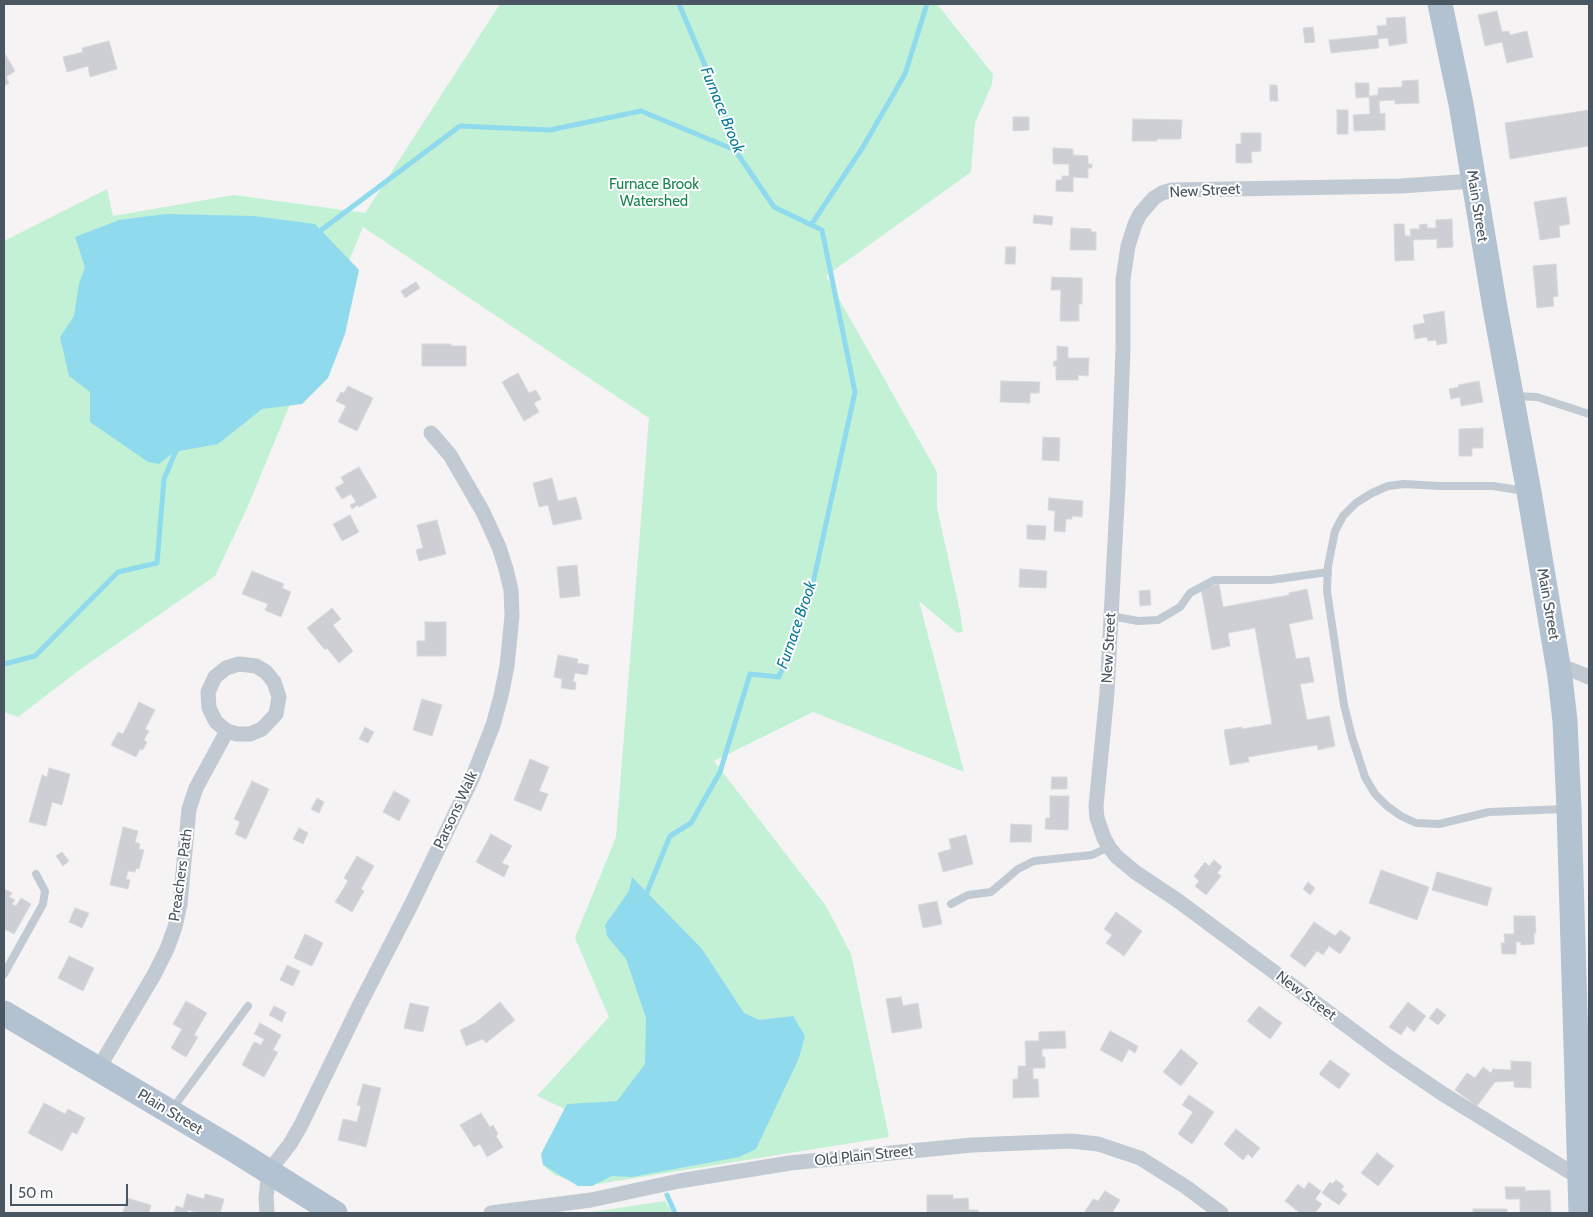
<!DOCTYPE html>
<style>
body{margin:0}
#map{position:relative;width:1593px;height:1217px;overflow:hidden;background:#f5f3f3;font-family:Cabin,sans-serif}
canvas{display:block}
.frame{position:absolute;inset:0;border:5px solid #4a5661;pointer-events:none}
.scale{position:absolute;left:10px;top:1184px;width:118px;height:22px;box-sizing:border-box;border:2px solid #4a5661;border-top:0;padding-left:6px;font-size:15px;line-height:18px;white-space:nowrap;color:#4a5661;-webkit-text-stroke:4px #fff;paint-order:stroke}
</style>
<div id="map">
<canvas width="1593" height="1217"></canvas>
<div class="frame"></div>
<div class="scale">50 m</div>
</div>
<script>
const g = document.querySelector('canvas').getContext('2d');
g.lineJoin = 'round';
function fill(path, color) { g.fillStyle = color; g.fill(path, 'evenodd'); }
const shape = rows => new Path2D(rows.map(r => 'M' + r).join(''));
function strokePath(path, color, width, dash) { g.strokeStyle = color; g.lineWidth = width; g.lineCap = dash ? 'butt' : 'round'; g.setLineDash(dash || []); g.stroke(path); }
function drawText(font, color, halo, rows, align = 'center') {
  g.font = font + ' Cabin,sans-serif'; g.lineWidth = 4; g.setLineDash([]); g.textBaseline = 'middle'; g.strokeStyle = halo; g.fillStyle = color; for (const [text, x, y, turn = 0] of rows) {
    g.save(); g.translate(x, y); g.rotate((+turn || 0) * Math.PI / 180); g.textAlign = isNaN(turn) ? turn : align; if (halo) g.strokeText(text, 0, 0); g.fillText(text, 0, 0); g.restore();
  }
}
fill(shape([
 [500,4,937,4,993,74,992,84,975,123,971,172,826,276,937,472,937,508,960,612,963,632,957,633,919,601,964,772,813,712,714,761,826,906,851,954,889,1137,598,1184,594,1178,575,1182,555,1175,547,1169,542,1160,542,1152,565,1109,537,1096,609,1017,575,938,616,837,649,418,363,227,248,506,215,576,82,668,18,717,4,712,4,241,107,189,113,216,234,195,365,213],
 [665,1201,672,1213,585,1213]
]), '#c3f1d5');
fill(shape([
 [165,214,254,216,315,224,359,270,345,334,328,378,302,404,262,409,218,444,174,452,159,464,148,462,90,422,90,392,69,376,60,337,74,316,79,284,85,267,75,237,119,220],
 [632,877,702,949,744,1013,759,1020,793,1016,805,1036,799,1058,756,1149,739,1157,632,1177,612,1176,592,1186,578,1186,543,1165,541,1154,567,1104,617,1101,645,1064,646,1018,626,959,607,936,605,925,629,891]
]), '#90daee');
strokePath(shape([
 [811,225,863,147,905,74,927,4],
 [316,234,460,126,550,130,641,111,735,150],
 [4,664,35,656,118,572,157,563,164,479,178,446],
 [645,897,670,836,691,823,720,772,750,674,779,677,809,601,855,392,822,230,774,207,735,150,723,108,679,4],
 [667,1195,675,1213]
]), '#90daee', 5);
const building = shape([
 [1497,11,1502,32,1509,31,1510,35,1527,31,1533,57,1507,63,1502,42,1485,46,1478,15,1497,11],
 [1405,17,1407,43,1389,46,1388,38,1378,39,1379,48,1331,53,1329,40,1378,35,1377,26,1387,25,1386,18,1405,17],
 [1313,27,1315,42,1305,43,1303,28,1313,27],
 [109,41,117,69,90,77,88,66,67,72,63,57,83,52,82,48,109,41],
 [5,54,15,71,6,77,9,83,4,86,5,54],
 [1418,80,1419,103,1395,104,1395,100,1379,101,1380,114,1385,113,1385,130,1354,131,1353,115,1370,114,1369,97,1356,98,1355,83,1369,83,1369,96,1378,95,1378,88,1402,87,1402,81,1418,80],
 [1270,85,1277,85,1278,101,1270,101,1270,85],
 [1337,110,1348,110,1348,134,1337,134,1337,110],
 [1589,110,1589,146,1510,159,1505,123,1589,110],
 [1013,117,1029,117,1029,130,1013,131,1013,117],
 [1133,119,1182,120,1181,139,1157,139,1157,141,1132,141,1133,119],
 [1241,133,1261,133,1261,151,1251,152,1252,163,1236,163,1236,144,1241,144,1241,133],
 [1053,148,1073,149,1073,155,1088,156,1088,164,1092,164,1092,168,1088,168,1088,178,1073,177,1073,192,1056,191,1056,180,1062,180,1062,176,1069,176,1069,164,1053,164,1053,148],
 [1566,197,1570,224,1559,226,1560,237,1540,240,1534,202,1566,197],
 [1034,215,1053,217,1052,225,1033,223,1034,215],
 [1452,219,1453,247,1437,248,1437,239,1413,240,1414,260,1395,261,1394,224,1404,224,1405,236,1411,236,1410,229,1420,229,1419,225,1427,224,1427,228,1436,228,1436,220,1452,219],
 [1071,228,1091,229,1091,232,1096,232,1096,250,1070,250,1071,228],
 [1006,247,1016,247,1015,264,1005,264,1006,247],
 [1556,264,1558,296,1553,297,1554,306,1537,308,1533,266,1556,264],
 [1052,277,1082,278,1082,304,1079,304,1079,321,1060,321,1061,290,1051,290,1052,277],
 [416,282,420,288,405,298,401,291,416,282],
 [1444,311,1447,343,1437,345,1436,340,1428,341,1427,337,1415,339,1413,325,1425,323,1423,315,1444,311],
 [422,344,451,344,451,346,466,346,466,366,422,366,422,344],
 [1057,346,1068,347,1068,358,1089,358,1088,376,1078,375,1078,380,1056,380,1056,366,1053,366,1054,361,1057,361,1057,346],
 [518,373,529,393,536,390,541,399,534,403,539,412,524,421,502,382,518,373],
 [1001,381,1040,382,1039,393,1030,393,1030,403,1000,402,1001,381],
 [1479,381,1483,402,1461,406,1460,397,1451,399,1449,389,1459,387,1458,385,1479,381],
 [348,386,373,398,357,431,338,422,346,406,336,401,341,392,344,393,348,386],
 [1483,428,1483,448,1472,448,1472,456,1459,456,1459,429,1483,428],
 [1043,437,1060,438,1059,461,1042,460,1043,437],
 [359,467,377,497,359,507,358,505,352,509,350,505,356,502,351,494,342,499,335,488,344,483,341,477,359,467],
 [552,478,558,501,576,497,582,519,553,525,548,505,539,507,533,483,552,478],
 [1049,498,1083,501,1082,517,1072,516,1072,519,1066,519,1065,532,1054,531,1055,511,1048,510,1049,498],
 [350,515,359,532,342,541,333,524,350,515],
 [437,520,446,554,419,561,416,550,423,548,417,525,437,520],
 [1027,525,1046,526,1045,540,1027,539,1027,525],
 [577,565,580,596,560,598,557,567,577,565],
 [1020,569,1047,571,1046,588,1019,587,1020,569],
 [252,571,284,584,282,588,291,592,281,617,265,610,268,604,242,594,252,571],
 [1219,584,1223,607,1289,595,1289,593,1307,589,1313,619,1289,624,1296,659,1309,657,1314,682,1300,684,1307,720,1329,716,1335,746,1318,750,1317,745,1248,757,1249,762,1230,765,1224,730,1242,727,1242,729,1272,724,1255,628,1228,633,1230,646,1212,650,1201,588,1219,584],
 [1150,590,1151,605,1140,606,1139,591,1150,590],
 [332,608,341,619,333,625,353,651,339,663,327,648,325,650,307,628,332,608],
 [425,622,446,622,446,656,417,656,417,641,425,641,425,622],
 [558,655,578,659,577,663,589,665,587,675,575,673,573,682,576,682,575,690,561,688,562,679,554,677,558,655],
 [422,699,442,705,432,736,413,730,422,699],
 [139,702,155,710,145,729,149,731,144,740,147,742,143,750,140,749,136,757,111,745,118,732,123,734,139,702],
 [365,727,374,732,368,743,359,739,365,727],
 [530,759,549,767,539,791,548,794,541,811,514,800,530,759],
 [49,768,70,774,62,805,52,802,46,826,29,822,42,775,47,777,49,768],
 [1052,777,1067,777,1067,789,1051,789,1052,777],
 [252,781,269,789,246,839,235,834,240,822,234,819,252,781],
 [394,791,410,800,399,821,383,812,394,791],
 [1050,796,1069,796,1068,830,1045,829,1046,818,1050,818,1050,796],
 [317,798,324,802,319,813,311,809,317,798],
 [1011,824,1032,825,1031,842,1010,842,1011,824],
 [123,827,138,831,135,842,140,844,139,849,144,850,139,869,136,868,135,872,128,871,126,879,130,880,128,889,110,885,123,827],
 [299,828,308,833,303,844,293,839,299,828],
 [491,834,512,846,502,863,509,866,504,877,476,862,491,834],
 [966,835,973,864,943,872,938,853,951,849,949,839,966,835],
 [62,852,69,861,63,866,56,856,62,852],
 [357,856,374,866,361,889,364,891,352,912,335,902,348,881,344,878,357,856],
 [1214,860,1222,867,1217,873,1221,876,1206,895,1195,886,1199,881,1194,876,1205,862,1209,866,1214,860],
 [1381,870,1429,887,1417,920,1369,903,1381,870],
 [1437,872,1492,888,1487,906,1432,890,1437,872],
 [1308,882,1315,888,1310,895,1303,889,1308,882],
 [4,889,12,893,9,897,15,900,12,904,16,906,21,898,31,904,14,934,4,929,4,889],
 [937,901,942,924,923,928,918,905,937,901],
 [75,908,89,913,82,928,69,922,75,908],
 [1116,912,1142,931,1124,956,1106,943,1112,935,1104,929,1116,912],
 [1514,916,1535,916,1536,933,1534,933,1534,944,1521,945,1521,942,1516,942,1516,954,1502,954,1501,943,1505,943,1504,934,1514,934,1514,916],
 [1314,922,1335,936,1340,930,1351,938,1340,954,1329,946,1323,955,1317,951,1305,967,1290,956,1314,922],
 [305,934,323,943,312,966,294,958,305,934],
 [69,956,94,968,83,991,58,978,69,956],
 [287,965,300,971,293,986,280,980,287,965],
 [901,997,903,1006,918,1003,922,1028,892,1033,886,999,901,997],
 [186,1001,207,1013,194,1035,198,1037,186,1057,171,1048,182,1029,173,1024,186,1001],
 [500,1002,515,1020,486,1043,483,1039,466,1046,460,1030,475,1023,500,1002],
 [1408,1002,1426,1016,1414,1032,1407,1026,1401,1035,1389,1027,1408,1002],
 [410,1003,429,1007,423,1032,404,1028,410,1003],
 [274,1006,286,1012,282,1022,269,1015,274,1006],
 [1259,1006,1282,1023,1270,1039,1247,1021,1259,1006],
 [1437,1008,1446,1015,1438,1025,1429,1018,1437,1008],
 [260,1023,281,1035,273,1050,278,1052,264,1077,242,1065,254,1042,261,1045,264,1039,254,1034,260,1023],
 [1065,1031,1066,1048,1042,1049,1042,1057,1045,1057,1045,1068,1033,1068,1033,1079,1038,1079,1039,1097,1013,1098,1013,1079,1018,1079,1018,1066,1026,1066,1025,1041,1039,1041,1039,1032,1065,1031],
 [1110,1031,1138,1046,1135,1053,1129,1049,1122,1062,1100,1050,1110,1031],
 [1181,1049,1198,1063,1181,1086,1163,1072,1181,1049],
 [1330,1060,1350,1074,1339,1089,1319,1074,1330,1060],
 [1511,1061,1531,1062,1531,1088,1514,1087,1514,1081,1495,1082,1477,1106,1455,1090,1467,1073,1475,1078,1483,1067,1491,1073,1493,1069,1511,1070,1511,1061],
 [363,1084,381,1088,366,1147,338,1140,343,1119,357,1122,361,1106,357,1105,363,1084],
 [1189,1095,1214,1112,1192,1144,1178,1134,1193,1112,1182,1105,1189,1095],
 [44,1103,65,1114,68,1109,85,1118,77,1134,72,1132,62,1151,28,1133,44,1103],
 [481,1113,490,1127,493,1125,498,1134,496,1136,503,1147,487,1157,480,1144,474,1147,460,1125,481,1113],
 [1236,1129,1260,1148,1252,1158,1248,1154,1243,1160,1224,1144,1236,1129],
 [1377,1153,1394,1166,1378,1186,1361,1173,1377,1153],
 [1336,1180,1344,1186,1341,1190,1347,1194,1339,1205,1322,1193,1330,1182,1332,1184,1336,1180],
 [1309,1182,1321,1191,1315,1199,1322,1204,1315,1213,1300,1213,1285,1201,1298,1184,1304,1189,1309,1182],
 [1505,1187,1525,1187,1525,1191,1550,1190,1551,1213,1520,1213,1520,1199,1506,1199,1505,1187],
 [1105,1191,1120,1200,1112,1213,1084,1213,1093,1199,1098,1201,1105,1191],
 [187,1194,204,1199,205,1194,224,1199,220,1213,199,1213,188,1210,187,1213,174,1213,176,1206,183,1208,187,1194],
 [927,1195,953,1195,953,1199,968,1198,969,1210,978,1210,978,1213,927,1213,927,1195],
 [127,1198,151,1205,149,1213,123,1213,127,1198],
 [1473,1209,1507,1209,1507,1213,1473,1213,1473,1209]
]);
fill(building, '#cdcfd5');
strokePath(building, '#d7d9de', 1);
strokePath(shape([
 [1515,396,1537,397,1589,414],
 [1525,491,1493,486,1439,486,1404,484,1388,486,1372,493,1356,503,1343,516,1335,531,1328,566,1327,591,1344,705,1352,737,1365,777,1375,794,1387,806,1401,816,1416,823,1439,824,1489,812,1565,809],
 [1111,616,1138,621,1158,620,1180,607,1190,593,1214,580,1271,580,1328,572],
 [951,904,968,895,991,892,1018,869,1034,861,1092,855,1109,847],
 [4,974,43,904,45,891,36,874],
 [173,1108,248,1006]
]), '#c1cad2', 8);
strokePath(shape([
 [1473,181,1401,186,1172,190,1162,193,1154,198,1140,214,1135,224,1128,246,1123,279,1123,348,1118,485,1107,693,1096,806,1097,818,1104,838,1109,847,1116,856,1135,872,1177,900,1390,1058,1443,1094,1580,1178],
 [1559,665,1589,677],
 [98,1069,154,975,167,949,175,927,180,904,189,809,196,788,227,731,237,734,250,734,262,729,276,714,279,697,274,682,266,672,256,666,239,664,226,668,215,677,208,692,209,708,216,722,227,731],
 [267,1213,266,1197,269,1171,290,1144,301,1125,359,1006,412,903,472,779,493,725,501,696,507,666,512,616,511,590,506,569,499,547,483,512,450,455,431,433],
 [491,1213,591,1200,679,1181,790,1163,972,1145,1071,1141,1098,1144,1140,1158,1186,1187,1221,1213]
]), '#c1cad2', 15);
strokePath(shape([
 [1440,4,1461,104,1495,308,1529,492,1560,677,1565,721,1569,809,1581,1213],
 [4,1013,231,1148,335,1213]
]), '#b3c2d1', 25);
drawText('15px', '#17864f', '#fff', [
 ["Furnace Brook",654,185],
 ["Watershed",654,202]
]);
drawText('15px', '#4a5661', '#fff', [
 ["New Street",1205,191,-3],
 ["Main Street",1477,206,81],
 ["Main Street",1548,604,80],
 ["New Street",1109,648,-87],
 ["Parsons Walk",456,810,-65],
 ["Preachers Path",181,875,-82],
 ["New Street",1306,996,37],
 ["Plain Street",170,1112,31],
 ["Old Plain Street",864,1156,-6]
]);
drawText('italic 16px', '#0c7c9b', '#fff', [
 ["Furnace Brook",722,110,68],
 ["Furnace Brook",797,625,-71]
]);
</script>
